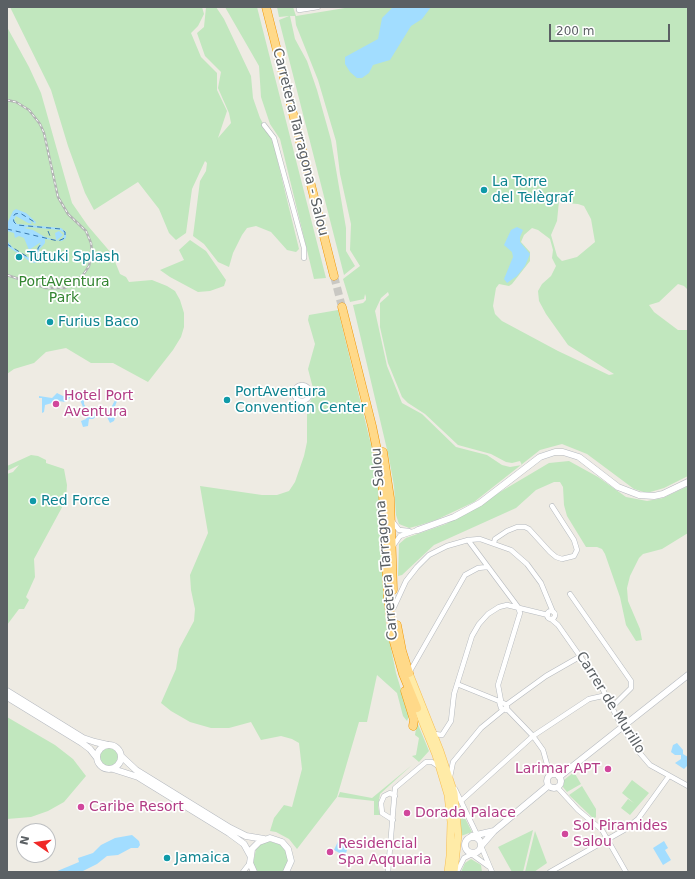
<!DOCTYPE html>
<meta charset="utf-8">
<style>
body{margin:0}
#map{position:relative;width:695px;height:879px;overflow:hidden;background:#eeebe3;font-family:"DejaVu Sans",sans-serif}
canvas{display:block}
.frame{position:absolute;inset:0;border:8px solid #5b6064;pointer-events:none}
.north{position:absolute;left:16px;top:823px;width:40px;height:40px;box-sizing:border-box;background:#fff;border:1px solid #bdbfc1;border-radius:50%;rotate:283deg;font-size:11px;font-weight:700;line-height:16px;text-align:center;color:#5b6064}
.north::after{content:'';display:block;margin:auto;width:14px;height:18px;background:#f02927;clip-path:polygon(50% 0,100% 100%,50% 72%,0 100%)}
.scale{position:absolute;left:549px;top:24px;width:121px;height:18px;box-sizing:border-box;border:2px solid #5b6064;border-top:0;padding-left:5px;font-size:12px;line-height:14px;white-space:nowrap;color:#5b6064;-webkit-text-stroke:3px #fff;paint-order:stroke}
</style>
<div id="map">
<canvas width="695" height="879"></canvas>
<div class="frame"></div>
<div class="north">N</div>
<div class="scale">200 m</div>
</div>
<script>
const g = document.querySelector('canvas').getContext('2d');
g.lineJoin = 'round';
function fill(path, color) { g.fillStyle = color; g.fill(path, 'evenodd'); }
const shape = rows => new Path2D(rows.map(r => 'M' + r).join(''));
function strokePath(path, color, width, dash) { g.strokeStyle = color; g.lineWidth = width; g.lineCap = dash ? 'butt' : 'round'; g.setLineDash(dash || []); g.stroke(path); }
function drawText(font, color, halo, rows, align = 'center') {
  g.font = font + ' "DejaVu Sans",sans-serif'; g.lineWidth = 3.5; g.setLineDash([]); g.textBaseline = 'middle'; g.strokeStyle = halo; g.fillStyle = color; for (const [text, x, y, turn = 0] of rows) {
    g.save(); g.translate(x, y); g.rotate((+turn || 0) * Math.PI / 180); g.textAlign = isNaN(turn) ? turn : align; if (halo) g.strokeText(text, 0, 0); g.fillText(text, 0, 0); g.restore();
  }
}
fill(shape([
 [10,7,202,7,204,14,198,26,191,33,201,57,217,73,217,90,227,111,218,138,231,123,229,113,218,88,221,72,205,56,197,33,204,27,206,7,216,7,224,19,251,76,253,98,260,118,273,142,299,249,296,252,287,250,271,232,256,226,247,228,242,235,233,253,229,267,218,262,204,244,193,236,200,181,206,171,207,163,205,161,192,189,186,233,176,240,169,233,159,209,138,182,94,210,85,193,68,146,51,90],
 [225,7,257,7,326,278,314,279,280,139,270,124,261,97,259,66],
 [277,7,293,7,296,16,351,7,688,7,688,290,684,286,678,284,659,302,649,305,654,312,678,330,688,330,688,476,664,488,647,493,634,489,587,454,562,444,540,450,474,502,436,520,417,526,409,528,399,524,396,515,394,486,389,458,353,305,363,303,366,300,366,297,365,294,364,299,350,302,343,279,360,266,350,250,351,224,340,174,336,141,318,80,296,25,295,16,290,16,295,39,307,61,317,90,331,140,346,228,346,251,355,266,344,275,279,20,289,16,279,17],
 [559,201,565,203,578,204,584,206,591,219,595,242,577,257,562,261,557,256,551,235,557,221],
 [532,228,538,230,550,239,553,250,552,258,556,266,551,276,542,284,538,291,539,301,546,314,568,345,614,374,609,375,558,351,502,321,495,314,493,306,496,288,499,284,509,286,512,284,530,261,530,252,521,242,524,235],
 [388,292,389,295,380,303,380,327,388,363,402,397,408,403,425,414,458,445,491,454,506,462,512,463,520,461,522,465,510,467,502,465,487,455,456,447,422,414,402,403,387,366,375,311,381,298],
 [7,27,29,67,41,93,72,203,88,226,112,254,120,274,126,277,129,282,152,280,167,286,175,291,180,300,184,313,184,327,181,337,173,350,148,382,113,363,91,363,66,348,46,352,34,363,14,369,7,374],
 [190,240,206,251,226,280,224,286,210,291,198,292,170,277,160,270,184,260,179,250],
 [338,310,376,465,380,509,386,624,396,673,409,716,407,721,403,716,397,693,377,675,367,722,359,722,337,797,297,849,289,839,276,832,270,831,274,818,284,805,292,807,302,769,299,743,292,739,281,736,261,740,251,722,229,728,211,728,190,722,171,711,161,703,176,669,179,649,194,621,195,609,191,590,190,575,208,533,200,486,262,495,277,495,289,491,295,482,304,456,307,442,307,410,314,392,308,369,315,344,308,320,309,315],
 [31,455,38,456,46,460,46,463,64,469,67,485,66,500,34,559,35,577,26,597,29,600,24,609,19,609,7,625,7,474,13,472,19,465,7,471,7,466],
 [569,461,598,477,626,497,647,501,663,498,688,486,688,533,662,549,643,554,639,558,630,576,627,588,628,601,640,629,642,640,636,641,626,625,620,597,605,554,602,549,597,547,586,547,567,516,564,505,563,487,560,482,554,482,536,490,516,508,434,545,402,575,398,576,399,544,406,538,446,524,549,463],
 [7,717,55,745,73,759,86,776,64,802,48,811,31,817,7,819],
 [417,722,429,751,419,762,412,756,416,755,419,738,415,735],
 '100 757a9 9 0 1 1 18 0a9 9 0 1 1-18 0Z',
 [412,765,380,794,378,807,380,815,374,815,374,801,338,797,340,792,372,798],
 [574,772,581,784,567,792,563,787,564,780],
 [632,780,649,793,630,815,621,808,628,799,634,803,622,793],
 [582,786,596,809,596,817,594,819,569,795],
 [460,808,472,832,461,836],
 [533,830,523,872,512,872,498,847],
 [535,831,547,863,534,872,525,872],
 [269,841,281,845,287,853,288,862,283,872,258,872,253,864,256,849,261,844],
 [471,859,481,865,482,872,461,872,465,863]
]), '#c1e7be');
fill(shape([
 [431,7,422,19,411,26,390,60,373,65,369,73,362,78,357,78,350,72,345,64,345,57,378,39,382,18,392,8],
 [16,209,26,213,36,222,35,224,30,220,32,224,28,223,16,216,14,220,17,224,61,228,66,232,66,238,62,241,45,239,45,243,39,250,40,258,35,263,31,262,7,246,8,242,14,249,31,259,35,260,38,257,37,249,41,242,29,250,24,238,19,236,15,238,14,233,7,231,7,224,13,211],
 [28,227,60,230,64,233,64,236,61,240,57,240,63,235,59,231,55,233,56,240,45,237,33,230,24,228],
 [517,227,523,230,520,237,520,242,530,254,525,266,517,276,507,283,504,279,513,257,512,252,504,245,511,230],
 [83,391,86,392,84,394,84,404,89,412,92,411,96,413,106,413,112,406,115,400,114,398,119,398,120,401,117,401,112,414,115,418,114,421,110,423,107,417,98,415,93,419,89,419,88,426,83,427,81,421,86,419,88,415,81,411,83,407,80,400,75,397,70,398,65,402,59,401,45,405,44,412,42,413,42,398,39,398,39,396,52,398,57,393,63,396,68,394,79,395],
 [677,743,683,750,683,754,688,757,688,765,684,769,675,763,681,759,681,755,675,755,671,752,673,745],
 [132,835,139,841,140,845,138,848,131,848,118,855,107,856,97,864,81,872,55,872,79,862,78,858,93,853,101,845,115,838],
 [340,837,350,841,345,856,334,850],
 [664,841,668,848,665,850,671,860,663,865,653,848]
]), '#a2ddff');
strokePath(shape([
 [7,229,58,241,65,238,65,232,61,229,17,225,14,222,13,217,15,214,20,213,36,223],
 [48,231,50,236],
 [7,244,34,261,38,257,38,248,41,244]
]), '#3979ad', 1, [5, 4]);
strokePath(shape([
 [334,276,342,307]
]), '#c9c8c3', 8, [8, 4]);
const street = shape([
 [299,7,299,10,318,7],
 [264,125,274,138,304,248,304,258],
 '294 393a8 8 0 1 1 16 0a8 8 0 1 1-16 0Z',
 [392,521,399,530,409,531],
 [468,540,518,607,520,613,498,685,501,701],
 [494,543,495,539,507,531,517,527,525,527,529,529,550,552,556,557,562,559,574,556,577,550,574,540,552,506],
 [393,546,400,536,418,530],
 [570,594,631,681,631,688,613,706],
 [394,607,406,581,417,567,429,555,447,546,468,540,480,539,511,550,527,564,541,583,553,612],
 '547 615a4 4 0 1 1 8 0a4 4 0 1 1-8 0Z',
 [551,619,558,625,601,686,622,727,638,751,650,765,688,786],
 [409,673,465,575,478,568,487,567],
 [457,684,499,701],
 [499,701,505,704,507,707,506,710,501,708,499,701],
 [506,705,546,676,581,656],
 [507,709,533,736,543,750,550,775],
 [433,731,435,734,442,735,451,721,454,694,472,636,479,624,488,614,499,607,507,605,548,615],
 [450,777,453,762,481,728,503,710],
 [557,787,578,810,602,830,626,872],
 [455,789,480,841],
 [461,801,533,736,589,699,607,695],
 [393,820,382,813,381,803,384,796,390,793,395,796],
 [481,846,492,872],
 [470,853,488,866],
 [243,872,250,863],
 [388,872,395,788,426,762,432,762,438,766],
 [457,872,464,858,476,852],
 [550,872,624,830,638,819,669,776]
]);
const secondary = shape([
 [418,530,454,517,480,503,540,457,555,452,563,452,579,457,618,487,639,495,654,496,663,494,688,482],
 [7,691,83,738,95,742,108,745],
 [7,697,82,743,90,749,97,758],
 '97 757a12 12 0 1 1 24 0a12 12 0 1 1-24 0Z',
 [121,756,136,770,230,828,246,836,264,839],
 [113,769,138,777,229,833,244,844,250,855],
 '547 781a7 7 0 1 1 14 0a7 7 0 1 1-14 0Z',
 [559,777,688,675],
 [472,836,494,831],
 '465 845a8 8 0 1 1 16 0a8 8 0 1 1-16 0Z',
 [481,846,494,831,548,786],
 [254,872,250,863,252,849,259,842,270,838,282,842,288,849,291,861,286,872]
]);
const primary = shape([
 [409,673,440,751,454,793,458,835,454,872],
 [417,708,436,755,448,795,451,822,450,856,448,872]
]);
const highway = shape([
 [266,7,334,276],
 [342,307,372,426,382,474,388,599,394,642,403,674,417,708],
 [383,452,390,498,393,590],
 [397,625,402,651,409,673],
 [405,691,414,720,413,726]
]);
strokePath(street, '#b5b9be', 5.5);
strokePath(secondary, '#b6bac0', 7);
strokePath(primary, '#f7be53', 8);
strokePath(highway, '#f19500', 9);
strokePath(street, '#fff', 4.5);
strokePath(secondary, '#fff', 6);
strokePath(primary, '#ffeba7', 7);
strokePath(highway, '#ffd989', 8);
const rail = shape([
 [7,100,16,102,29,110,40,124,44,133,58,197,68,214,86,231,91,243,92,252,89,266,83,275,77,281,65,288,46,288,7,275]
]);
strokePath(rail, '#b2b3b4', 2.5);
strokePath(rail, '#fff', 1, [3]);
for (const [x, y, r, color] of [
 [484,190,4,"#0f9aa8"],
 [19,257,4,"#0f9aa8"],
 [50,322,4,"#0f9aa8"],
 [227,400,4,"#0f9aa8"],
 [56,404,4,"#d1479c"],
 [33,501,4,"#0f9aa8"],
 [608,769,4,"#d1479c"],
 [81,807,4,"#d1479c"],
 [407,813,4,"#d1479c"],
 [565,834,4,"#d1479c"],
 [330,852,4,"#d1479c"],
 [167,858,4,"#0f9aa8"]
]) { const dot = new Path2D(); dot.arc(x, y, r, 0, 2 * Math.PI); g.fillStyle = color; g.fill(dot); strokePath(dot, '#fff', 1.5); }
drawText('14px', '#5b6064', '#fff', [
 ["Carretera Tarragona - Salou",300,142,76],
 ["Carretera Tarragona - Salou",385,544,-95],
 ["Carrer de Murillo",610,703,58]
]);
drawText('14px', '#0d838f', '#fff', [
 ["La Torre",492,182],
 ["del Telègraf",492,198],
 ["Tutuki Splash",27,257],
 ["Furius Baco",58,322],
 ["PortAventura",235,392],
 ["Convention Center",235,408],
 ["Red Force",41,501],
 ["Jamaica",175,858]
], 'left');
drawText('14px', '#338531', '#fff', [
 ["PortAventura",64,282],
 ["Park",64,298]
]);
drawText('14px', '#b23c85', '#fff', [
 ["Hotel Port",64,396],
 ["Aventura",64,412],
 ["Larimar APT",600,769,"right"],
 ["Caribe Resort",89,807],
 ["Dorada Palace",415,813],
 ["Sol Piramides",573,826],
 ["Salou",573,842],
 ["Residencial",338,844],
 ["Spa Aqquaria",338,860]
], 'left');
</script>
